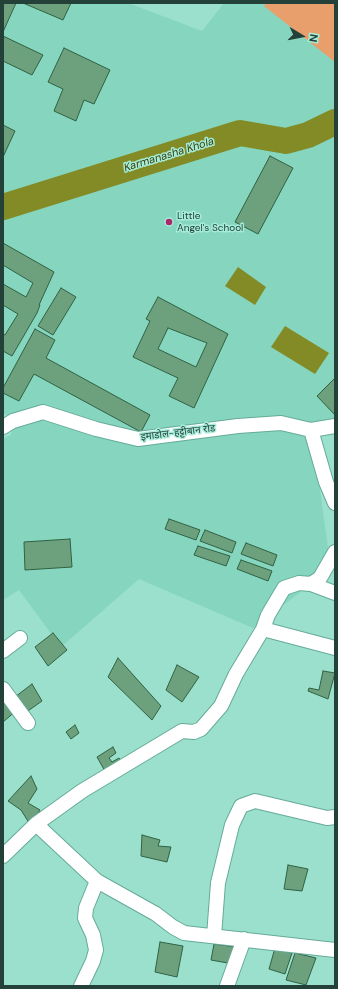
<!DOCTYPE html>
<meta charset="utf-8">
<style>
body{margin:0}
#map{position:relative;width:338px;height:989px;overflow:hidden;background:#9ae0cc;font-family:"DM Sans",sans-serif}
canvas{display:block}
.frame{position:absolute;inset:0;border:4px solid #244139;pointer-events:none}
.north{position:absolute;left:282px;top:16px;width:40px;height:40px;-webkit-text-stroke:3px #a6edd9;paint-order:stroke;rotate:100deg;font-size:11px;font-weight:700;line-height:16px;text-align:center;color:#244139}
.north::after{content:'';display:block;margin:auto;width:14px;height:18px;background:#244139;clip-path:polygon(50% 0,100% 100%,50% 72%,0 100%)}
</style>
<div id="map">
<canvas width="338" height="989"></canvas>
<div class="frame"></div>
<div class="north">N</div>
</div>
<script>
const g = document.querySelector('canvas').getContext('2d');
g.lineJoin = 'round';
function fill(path, color) { g.fillStyle = color; g.fill(path, 'evenodd'); }
const shape = rows => new Path2D(rows.map(r => 'M' + r).join(''));
function strokePath(path, color, width, dash) { g.strokeStyle = color; g.lineWidth = width; g.lineCap = dash ? 'butt' : 'round'; g.setLineDash(dash || []); g.stroke(path); }
function drawText(font, color, halo, rows, align = 'center') {
  g.font = font + ' "DM Sans","Noto Sans Devanagari",sans-serif'; g.lineWidth = 3; g.setLineDash([]); g.textBaseline = 'middle'; g.strokeStyle = halo; g.fillStyle = color; for (const [text, x, y, turn = 0] of rows) {
    g.save(); g.translate(x, y); g.rotate((+turn || 0) * Math.PI / 180); g.textAlign = isNaN(turn) ? turn : align; if (halo) g.strokeText(text, 0, 0); g.fillText(text, 0, 0); g.restore();
  }
}
fill(shape([
 [3,3,128,3,202,31,224,3,335,3,335,431,312,434,331,569,253,628,139,579,61,647,19,590,3,600,3,439,11,435,13,419,3,413]
]), '#86d5be');
fill(shape([
 [266,3,335,3,335,62,264,6]
]), '#e89f6c');
fill(shape([
 [238,267,266,287,255,305,225,286],
 [285,326,329,353,315,374,271,347]
]), '#828b25');
strokePath(shape([
 [3,207,240,133,286,141,308,135,335,122]
]), '#828b25', 26);
const building = shape([
 [3,3,16,3,3,32,3,3],
 [23,3,71,3,63,20,23,3],
 [3,36,43,55,32,75,3,61,3,36],
 [64,48,110,70,94,104,84,100,76,121,54,111,63,89,48,82,64,48],
 [3,125,15,131,3,157,3,125],
 [270,156,293,168,258,234,235,222,270,156],
 [3,243,54,272,39,305,40,305,37,313,12,356,3,351,3,334,5,335,18,314,3,305,3,284,26,297,33,283,3,265,3,243],
 [61,288,76,297,53,335,38,326,61,288],
 [158,297,228,334,194,408,169,396,178,378,133,357,150,321,146,319,158,297],
 [168,328,207,343,196,367,158,349,168,328],
 [35,329,55,340,46,358,150,415,141,432,34,374,19,401,3,393,3,388,35,329],
 [335,378,335,415,317,396,335,378],
 [169,519,200,530,196,540,165,529,169,519],
 [205,530,236,542,232,553,200,541,205,530],
 [70,539,72,567,25,570,24,542,70,539],
 [246,543,277,555,273,566,241,554,246,543],
 [198,546,230,556,226,566,194,555,198,546],
 [241,560,272,571,268,581,237,569,241,560],
 [53,633,67,650,48,666,35,647,53,633],
 [118,658,161,706,152,720,108,677,118,658],
 [177,665,199,677,182,702,166,690,177,665],
 [323,671,335,673,328,699,308,691,309,688,319,690,323,671],
 [32,684,42,701,25,713,15,697,32,684],
 [3,695,17,710,3,722,3,695],
 [75,725,79,733,71,739,66,732,75,725],
 [113,747,116,753,109,758,112,762,119,758,122,763,106,773,97,757,113,747],
 [31,776,37,789,28,803,40,810,31,826,21,810,8,801,31,776],
 [142,835,160,840,158,846,171,847,167,862,141,856,142,835],
 [288,865,308,869,302,891,284,889,288,865],
 [160,942,183,946,177,977,155,972,160,942],
 [214,944,236,947,233,964,211,960,214,944],
 [275,948,292,953,285,974,269,969,275,948],
 [295,953,316,958,306,985,286,980,295,953]
]);
fill(building, '#6da17e');
strokePath(building, '#2f6243', 1);
const street = shape([
 [3,427,13,421,43,412,96,429,138,439,238,426,281,423,311,430,335,426],
 [311,430,326,482,335,503],
 [311,584,335,593],
 [263,629,335,648],
 [3,651,20,638],
 [3,689,28,723],
 [36,824,82,791,182,731,194,732,201,729,221,706,236,674,263,629,268,615,284,588,299,583,311,584,320,578,335,552],
 [3,856,36,824,97,881,156,914,173,927,184,933,335,950],
 [214,936,218,883,232,825,241,806,255,801,327,818,335,817],
 [81,986,93,961,96,950,93,935,85,918,86,908,97,881],
 [227,986,244,939]
]);
strokePath(street, '#66ab98', 16);
strokePath(street, '#fff', 14);
for (const [x, y, r, color] of [
 [169,222,4,"#ad266c"]
]) { const dot = new Path2D(); dot.arc(x, y, r, 0, 2 * Math.PI); g.fillStyle = color; g.fill(dot); strokePath(dot, '#a6edd9', 1.5); }
drawText('10px', '#244139', '#a6edd9', [
 ["Little",177,216],
 ["Angel's School",177,228]
], 'left');
drawText('10px', '#244139', '#a6edd9', [
 ["इमाडोल-हट्टीबान रोड",178,433,-7]
]);
drawText('italic 11px', '#3a3f08', '#a6edd9', [
 ["Karmanasha Khola",169,155,-17]
]);
</script>
